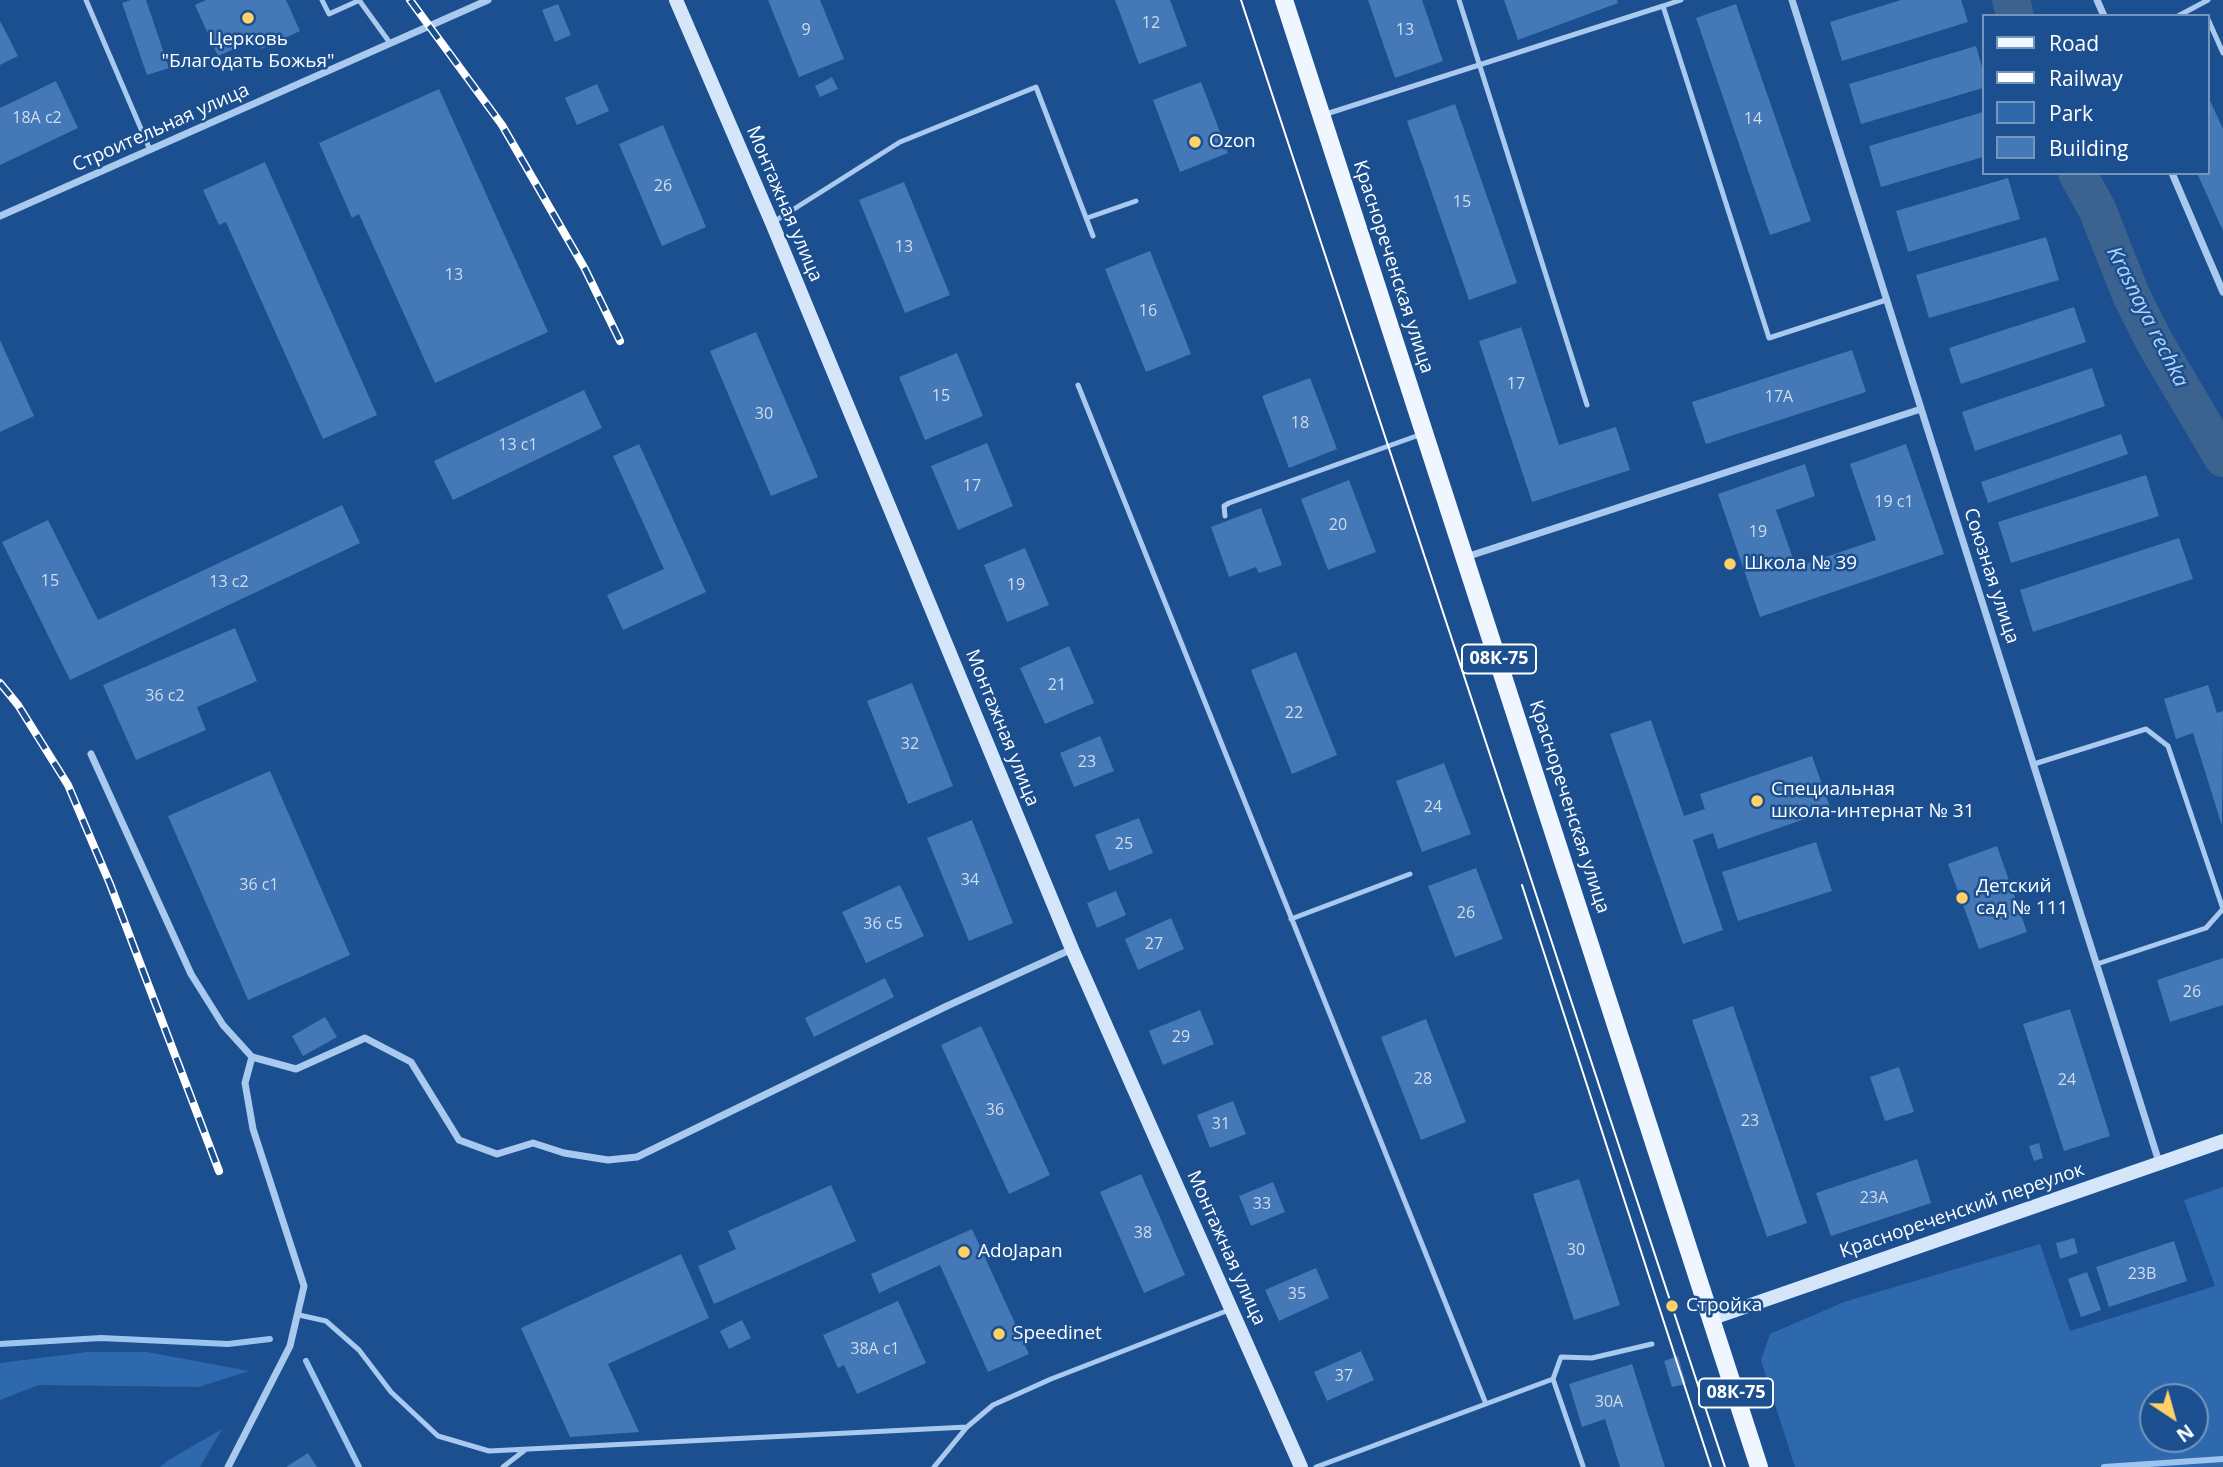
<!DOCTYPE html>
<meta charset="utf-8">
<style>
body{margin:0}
#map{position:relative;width:2223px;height:1467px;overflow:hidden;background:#1b4f8f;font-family:"Open Sans",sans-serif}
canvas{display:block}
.legend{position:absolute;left:1982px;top:14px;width:228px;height:161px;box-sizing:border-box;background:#1b4f8f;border:2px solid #7695bc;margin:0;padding:9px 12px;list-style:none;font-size:21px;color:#fff}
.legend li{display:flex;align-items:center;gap:14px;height:35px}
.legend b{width:35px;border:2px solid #7695bc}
.north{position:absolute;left:2139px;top:1383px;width:70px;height:70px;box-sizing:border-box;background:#1b4f8f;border:2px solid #7695bc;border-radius:50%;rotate:144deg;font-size:19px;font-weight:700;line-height:28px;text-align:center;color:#fff}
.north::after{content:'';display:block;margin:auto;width:24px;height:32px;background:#ffd166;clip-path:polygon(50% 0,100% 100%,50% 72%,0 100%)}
</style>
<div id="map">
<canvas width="2223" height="1467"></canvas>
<ul class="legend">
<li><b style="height:9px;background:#f0f6ff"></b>Road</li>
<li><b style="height:9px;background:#fff"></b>Railway</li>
<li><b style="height:19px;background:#2e69ad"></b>Park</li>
<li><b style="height:19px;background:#4478b7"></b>Building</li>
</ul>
<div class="north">N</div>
</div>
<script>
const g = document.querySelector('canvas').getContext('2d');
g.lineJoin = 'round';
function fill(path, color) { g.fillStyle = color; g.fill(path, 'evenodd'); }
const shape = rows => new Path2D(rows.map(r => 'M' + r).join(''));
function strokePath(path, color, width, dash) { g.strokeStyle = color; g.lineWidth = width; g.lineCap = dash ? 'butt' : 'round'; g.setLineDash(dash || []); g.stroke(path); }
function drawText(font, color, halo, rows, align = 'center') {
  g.font = font + ' "Open Sans",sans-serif'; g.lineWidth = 5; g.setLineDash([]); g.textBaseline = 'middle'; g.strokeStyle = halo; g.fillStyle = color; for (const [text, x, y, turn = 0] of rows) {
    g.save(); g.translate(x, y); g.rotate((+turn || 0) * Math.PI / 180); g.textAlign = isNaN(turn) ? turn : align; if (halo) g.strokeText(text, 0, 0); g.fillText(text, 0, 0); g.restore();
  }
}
fill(shape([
 [2223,1187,2223,1467,1795,1467,1761,1360,1770,1334,1844,1302,2040,1244,2070,1331,2215,1286,2184,1200],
 [2153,1397,2195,1397,2195,1439,2153,1439],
 [88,1352,147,1352,249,1371,199,1387,39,1385,0,1400,0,1363],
 [222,1429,200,1467,160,1467,167,1461]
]), '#2e69ad');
strokePath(shape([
 [0,1344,101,1338,228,1344,270,1339],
 [306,1361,359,1467],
 [2104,1467,2223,1459]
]), '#9cc4f0', 6);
strokePath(shape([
 [2011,0,2015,16],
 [2077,173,2097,209,2131,295,2154,341,2223,458]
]), '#3c6290', 38);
fill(shape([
 [131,0,146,0,169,68,147,75,122,3],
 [206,0,286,0,300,31,261,49,257,39,218,56,195,5],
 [768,0,820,0,844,59,799,77],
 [1115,0,1170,0,1187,46,1139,64],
 [1368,0,1422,0,1443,61,1395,78],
 [1504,0,1617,0,1618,3,1518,40],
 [1901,0,1961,0,1968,22,1842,61,1830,22],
 [558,4,571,35,555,42,542,10],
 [1736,4,1811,221,1770,235,1696,18],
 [0,21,18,56,0,65],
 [1976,46,1983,71,1983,88,1861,124,1849,84],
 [832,77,838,89,820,97,815,86],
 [56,81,78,128,0,165,0,108],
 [1201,82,1228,153,1180,172,1153,100],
 [597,84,609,111,577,125,565,98],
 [439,89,548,332,435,383,359,214,352,218,319,143],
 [2207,94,2223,129,2223,231,2197,173,2207,173],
 [1455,104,1517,283,1469,300,1407,121],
 [1983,112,1983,157,1881,187,1869,146],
 [663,125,706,227,662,246,619,144],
 [265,162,377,415,323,439,226,222,219,225,203,190],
 [2008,178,2020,219,1908,252,1896,211],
 [904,182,950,295,905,313,859,200],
 [2046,237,2059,280,1929,318,1916,275],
 [1150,251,1191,354,1146,372,1105,269],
 [2074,307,2086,342,1961,384,1949,348],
 [1521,327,1559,445,1616,427,1630,470,1532,502,1479,341],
 [756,332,818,477,771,496,710,351],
 [0,340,34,416,0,432],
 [1852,350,1866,392,1706,444,1692,402],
 [957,353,983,416,925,440,899,377],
 [2092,368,2105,406,1975,451,1962,412],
 [1310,378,1337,449,1289,468,1262,396],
 [584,390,602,428,453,500,434,461],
 [2121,434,2128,454,1988,503,1981,482],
 [987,443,1013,506,958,530,931,466],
 [639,444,706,592,623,630,607,595,664,569,613,456],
 [1906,444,1944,554,1760,617,1718,494,1805,464,1815,496,1776,510,1796,567,1876,540,1850,464],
 [2146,475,2159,516,2011,563,1998,522],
 [1349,480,1376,552,1328,570,1301,499],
 [342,505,360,543,70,680,2,542,48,520,98,620],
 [1261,508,1282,565,1259,573,1256,567,1229,577,1211,527],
 [2179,538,2193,579,2033,632,2020,590],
 [1025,548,1049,605,1007,622,984,565],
 [235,628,257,681,197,707,206,730,136,760,103,685],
 [1069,646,1094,703,1045,724,1020,668],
 [1296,652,1337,755,1292,774,1251,670],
 [912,683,953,786,908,804,867,701],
 [2208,685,2217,713,2223,711,2222,826,2193,733,2176,739,2164,699],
 [1651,720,1684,816,1705,809,1700,794,1812,756,1831,810,1718,849,1713,833,1693,840,1723,930,1683,944,1610,734],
 [1100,736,1114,771,1074,787,1060,753],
 [1444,763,1471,834,1422,852,1396,781],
 [270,771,350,955,248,1000,168,816],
 [1139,818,1153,853,1109,871,1095,835],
 [972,820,1013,923,969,941,927,838],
 [1816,842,1832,891,1738,921,1722,872],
 [1997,846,2027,932,1979,949,1948,864],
 [1476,868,1503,939,1455,957,1428,886],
 [900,885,924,936,866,963,842,912],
 [1116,891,1126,915,1097,928,1087,903],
 [1171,918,1184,949,1138,970,1125,939],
 [2223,958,2223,1005,2170,1022,2157,980],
 [885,978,894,997,814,1037,805,1018],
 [1733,1006,1807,1223,1767,1237,1692,1020],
 [2070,1009,2110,1136,2064,1151,2023,1024],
 [1200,1010,1214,1044,1163,1065,1149,1031],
 [325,1017,337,1037,303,1056,292,1036],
 [1426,1019,1466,1122,1421,1140,1381,1037],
 [981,1026,1050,1175,1009,1194,941,1045],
 [1899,1067,1914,1112,1885,1121,1870,1077],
 [1233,1101,1246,1134,1210,1148,1197,1115],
 [2039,1143,2043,1158,2034,1161,2029,1146],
 [1917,1159,1931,1203,1831,1236,1816,1193],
 [1141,1174,1185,1275,1144,1293,1100,1192],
 [1579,1179,1620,1305,1574,1320,1533,1194],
 [1273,1182,1285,1212,1251,1226,1239,1196],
 [831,1185,856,1241,714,1304,698,1266,736,1249,728,1231],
 [972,1229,1029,1354,988,1372,940,1265,879,1293,871,1274],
 [2074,1238,2078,1253,2060,1259,2056,1243],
 [2174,1241,2187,1281,2109,1307,2096,1267],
 [681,1254,709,1318,608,1364,639,1432,570,1437,521,1328],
 [1316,1268,1329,1298,1279,1321,1265,1290],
 [2087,1272,2101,1310,2081,1317,2068,1279],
 [898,1301,926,1363,857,1394,844,1365,838,1368,823,1335],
 [742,1320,751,1338,729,1349,720,1331],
 [1361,1351,1374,1380,1327,1401,1314,1372],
 [1678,1356,1686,1384,1672,1387,1664,1361],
 [1632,1364,1665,1467,1620,1467,1605,1419,1582,1427,1569,1384],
 [308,1453,317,1467,286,1467]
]), '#4478b7');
strokePath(shape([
 [86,0,150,150],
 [322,0,329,14,360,0],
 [359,0,390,43],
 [1459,0,1587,405],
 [1681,0,1663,6,1769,338,1886,300],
 [2178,16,2208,0],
 [2207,17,2223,53],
 [1323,115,1663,6],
 [1087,218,1136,201],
 [775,221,900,142,1036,87,1093,236],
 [1078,385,1486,1404],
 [1225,516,1224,506,1229,503,1422,434],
 [2034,764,2146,729,2168,746,2223,909],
 [1291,919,1410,874],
 [2097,964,2206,928,2223,909],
 [299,1315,326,1321,359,1350,391,1392,438,1436,489,1451,967,1427],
 [1553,1379,1583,1466],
 [503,1467,525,1450],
 [934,1467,967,1427,993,1405,1051,1379,1229,1310],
 [1316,1467,1553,1379,1561,1357,1592,1358,1652,1344]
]), '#a9c9ee', 5);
strokePath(shape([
 [1792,0,2159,1162],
 [2097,0,2104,16],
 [2172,173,2223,292],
 [0,216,488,0],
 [1466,557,1921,409],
 [91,754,191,974,223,1025,252,1057,245,1083,253,1129,304,1286,290,1346,228,1467],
 [252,1057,296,1069,365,1038,411,1062,459,1140,497,1154,533,1143,564,1153,608,1160,637,1157,947,1006,1072,949]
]), '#a9c9ee', 7);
strokePath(shape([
 [676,0,772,223,1072,949,1301,1467],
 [1713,1318,2223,1141]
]), '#d6e6fa', 14);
strokePath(shape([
 [1284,0,1759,1467]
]), '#f0f6ff', 18);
strokePath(shape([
 [1241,0,1725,1467],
 [1522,885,1711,1467]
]), '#fff', 2);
const rail = shape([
 [410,0,502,125,585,269,620,341],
 [0,683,18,705,68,785,110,884,219,1171]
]);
strokePath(rail, '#fff', 8);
strokePath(rail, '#1b4f8f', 5, [16]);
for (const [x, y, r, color] of [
 [248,18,7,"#ffd166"],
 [1195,142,7,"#ffd166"],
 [1730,564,7,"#ffd166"],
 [1757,801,7,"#ffd166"],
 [1962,898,7,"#ffd166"],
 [964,1252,7,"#ffd166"],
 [1672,1306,7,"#ffd166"],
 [999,1334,7,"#ffd166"]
]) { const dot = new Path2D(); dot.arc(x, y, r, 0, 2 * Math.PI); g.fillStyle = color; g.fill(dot); strokePath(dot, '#1b4f8f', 2.5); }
drawText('16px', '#d0dded', null, [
 ["12",1151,23],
 ["9",806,30],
 ["13",1405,30],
 ["18А с2",37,118],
 ["14",1753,119],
 ["26",663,186],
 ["15",1462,202],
 ["13",904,247],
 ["13",454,275],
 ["16",1148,311],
 ["17",1516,384],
 ["15",941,396],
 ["17А",1779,397],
 ["30",764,414],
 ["18",1300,423],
 ["13 с1",518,445],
 ["17",972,486],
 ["19 с1",1894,502],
 ["20",1338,525],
 ["19",1758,532],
 ["15",50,581],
 ["13 с2",229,582],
 ["19",1016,585],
 ["21",1057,685],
 ["36 с2",165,696],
 ["22",1294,713],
 ["32",910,744],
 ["23",1087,762],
 ["24",1433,807],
 ["25",1124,844],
 ["34",970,880],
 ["36 с1",259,885],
 ["26",1466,913],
 ["36 с5",883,924],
 ["27",1154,944],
 ["26",2192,992],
 ["29",1181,1037],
 ["28",1423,1079],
 ["24",2067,1080],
 ["36",995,1110],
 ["23",1750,1121],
 ["31",1221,1124],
 ["23А",1874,1198],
 ["33",1262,1204],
 ["38",1143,1233],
 ["30",1576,1250],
 ["23В",2142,1274],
 ["35",1297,1294],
 ["38А с1",875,1349],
 ["37",1344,1376],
 ["30А",1609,1402]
]);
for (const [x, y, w] of [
 [1499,659,74],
 [1736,1393,74]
]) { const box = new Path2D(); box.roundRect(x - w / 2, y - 14.5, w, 29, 5); g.fillStyle = '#1b4f8f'; g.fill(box); strokePath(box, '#fff', 2); }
drawText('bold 18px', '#fff', null, [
 ["08К-75",1499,659],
 ["08К-75",1736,1393]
]);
drawText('19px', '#fff', '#1b4f8f', [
 ["Церковь",248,40,"center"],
 ["\"Благодать Божья\"",248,62,"center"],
 ["Ozon",1209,142],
 ["Школа № 39",1744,564],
 ["Специальная",1771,790],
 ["школа-интернат № 31",1771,812],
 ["Детский",1976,887],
 ["сад № 111",1976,909],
 ["AdoJapan",978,1252],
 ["Стройка",1686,1306],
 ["Speedinet",1013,1334]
], 'left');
drawText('19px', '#fff', '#1b4f8f', [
 ["Строительная улица",161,128,-24],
 ["Монтажная улица",784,204,67],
 ["Краснореченская улица",1393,267,72],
 ["Союзная улица",1991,576,72],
 ["Монтажная улица",1002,728,68],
 ["Краснореченская улица",1569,807,72],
 ["Краснореченский переулок",1962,1211,-19],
 ["Монтажная улица",1226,1248,66]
]);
drawText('italic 21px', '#b5d3f5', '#1b4f8f', [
 ["Krasnaya rechka",2147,317,63]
]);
</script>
